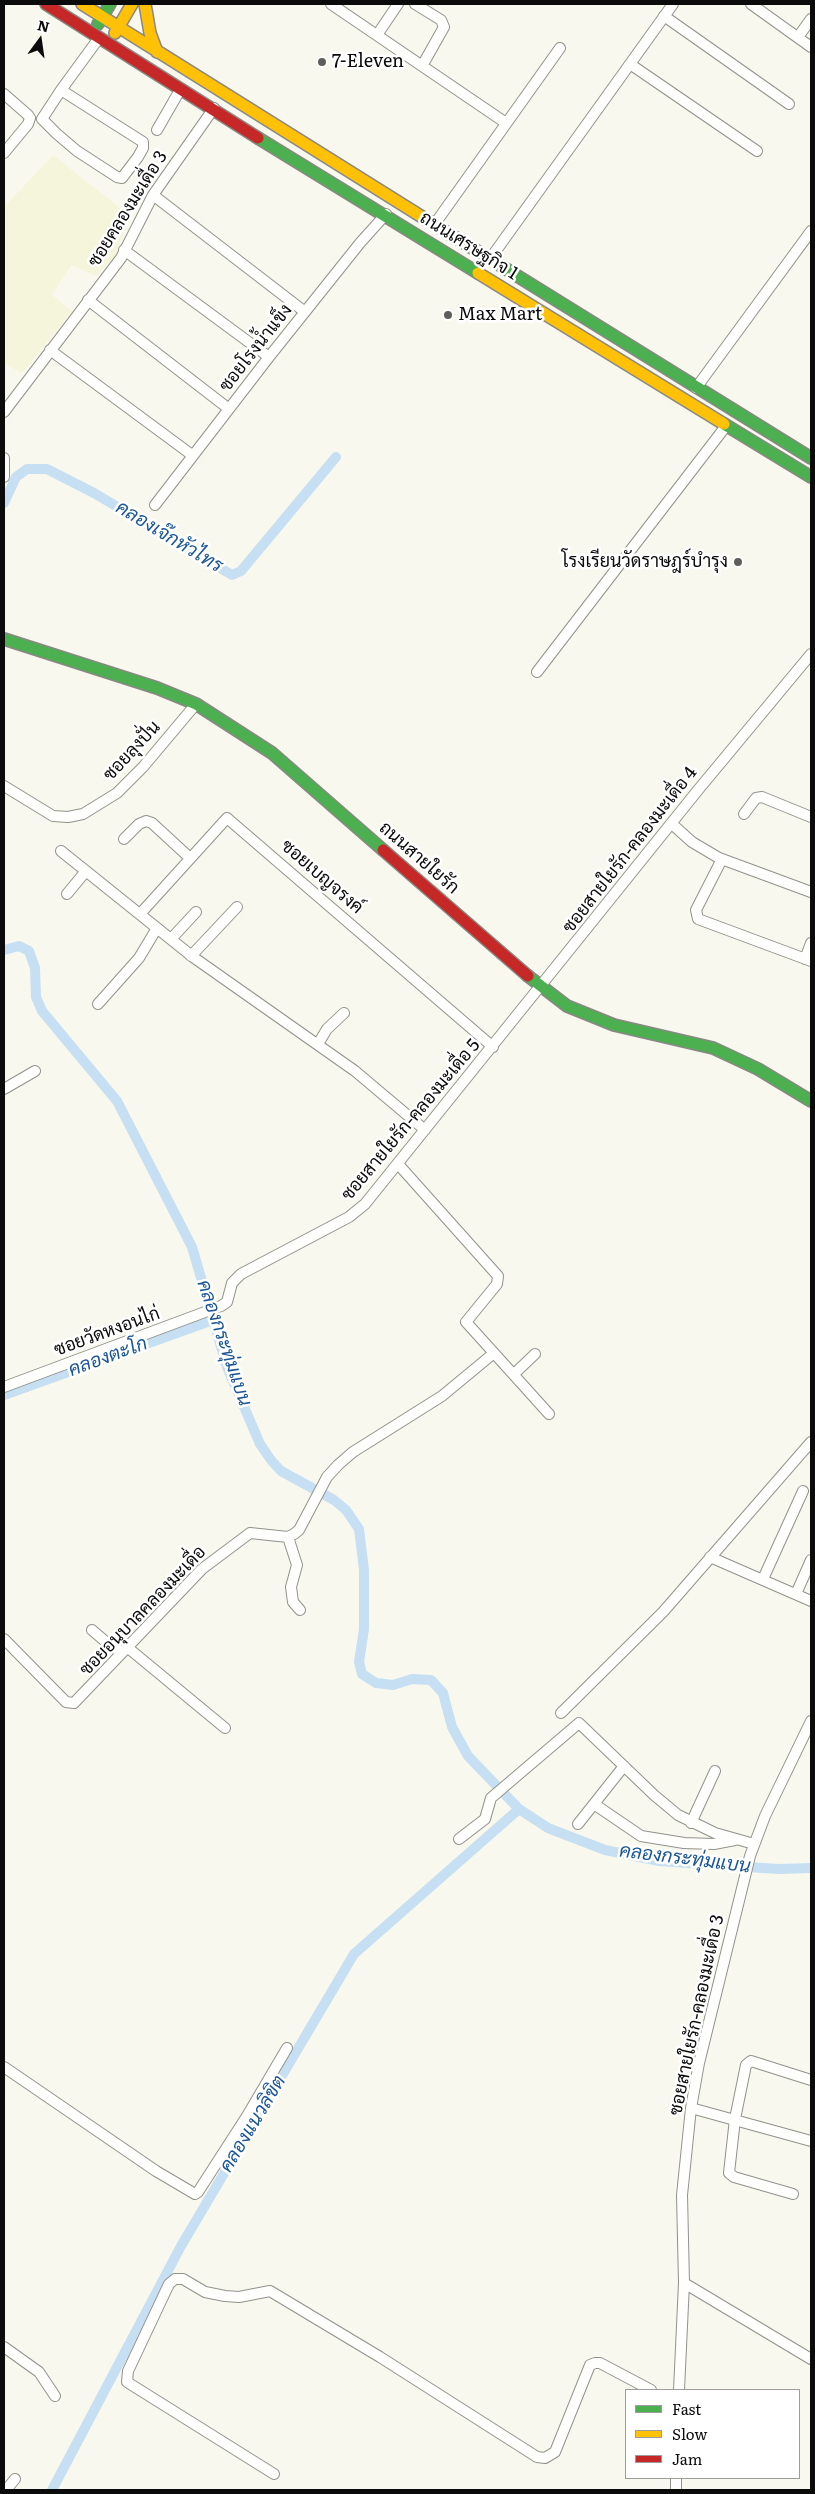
<!DOCTYPE html>
<meta charset="utf-8">
<style>
body{margin:0}
#map{position:relative;width:815px;height:2494px;overflow:hidden;background:#f9f8ee;font-family:Literata,serif}
canvas{display:block}
.frame{position:absolute;inset:0;border:5px solid #0b0b0b;pointer-events:none}
.legend{position:absolute;left:625px;top:2389px;width:175px;height:90px;box-sizing:border-box;background:#fff;border:1px solid #9d9d9d;margin:0;padding:6px 9px;list-style:none;font-size:15px;color:#0b0b0b}
.legend li{display:flex;align-items:center;gap:10px;height:25px}
.legend b{width:25px;border:1px solid #9d9d9d}
.north{position:absolute;left:15px;top:15px;width:50px;height:50px;-webkit-text-stroke:4px #fff;paint-order:stroke;rotate:14deg;font-size:14px;font-weight:700;line-height:20px;text-align:center;color:#0b0b0b}
.north::after{content:'';display:block;margin:auto;width:18px;height:22px;background:#0b0b0b;clip-path:polygon(50% 0,100% 100%,50% 72%,0 100%)}
</style>
<div id="map">
<canvas width="815" height="2494"></canvas>
<div class="frame"></div>
<ul class="legend">
<li><b style="height:6px;background:#4caf50"></b>Fast</li>
<li><b style="height:6px;background:#ffc107"></b>Slow</li>
<li><b style="height:6px;background:#c62828"></b>Jam</li>
</ul>
<div class="north">N</div>
</div>
<script>
const g = document.querySelector('canvas').getContext('2d');
g.lineJoin = 'round';
function fill(path, color) { g.fillStyle = color; g.fill(path, 'evenodd'); }
const shape = rows => new Path2D(rows.map(r => 'M' + r).join(''));
function strokePath(path, color, width, dash) { g.strokeStyle = color; g.lineWidth = width; g.lineCap = dash ? 'butt' : 'round'; g.setLineDash(dash || []); g.stroke(path); }
function drawText(font, color, halo, rows, align = 'center') {
  g.font = font + ' Literata,Sarabun,serif'; g.lineWidth = 5; g.setLineDash([]); g.textBaseline = 'middle'; g.strokeStyle = halo; g.fillStyle = color; for (const [text, x, y, turn = 0] of rows) {
    g.save(); g.translate(x, y); g.rotate((+turn || 0) * Math.PI / 180); g.textAlign = isNaN(turn) ? turn : align; if (halo) g.strokeText(text, 0, 0); g.fillText(text, 0, 0); g.restore();
  }
}
fill(shape([
 [53,155,130,216,115,256,96,276,71,265,52,295,72,311,22,373,4,363,4,207]
]), '#f5f5db');
strokePath(shape([
 [4,503,16,477,27,469,47,469,94,493,232,575,241,571,336,457],
 [4,950,19,946,29,951,35,968,36,997,42,1011,117,1101,192,1247,227,1367,260,1444,271,1460,281,1471,334,1500,346,1510,359,1529,364,1570,364,1629,359,1662,362,1674,376,1683,393,1685,412,1679,431,1680,443,1693,452,1727,468,1756,519,1809,548,1828,605,1850,659,1861,778,1869,811,1868],
 [4,1395,213,1320],
 [52,2490,181,2246,354,1954,519,1809]
]), '#c6dff2', 10);
const street = shape([
 [331,4,506,123],
 [415,4,441,20,444,27,422,66],
 [751,4,811,47],
 [664,16,789,104],
 [377,35,398,4],
 [798,37,811,19],
 [630,64,757,151],
 [61,90,143,142,143,148,138,157,122,178,117,177,77,151,57,134,42,119,61,90,99,38],
 [4,94,28,115,30,118,28,124,4,153],
 [157,130,180,90],
 [153,195,305,312],
 [434,225,560,48],
 [124,250,269,357],
 [490,259,673,4],
 [88,300,229,409],
 [50,350,192,455],
 [696,388,811,231],
 [4,412,121,258,153,195,214,108],
 [4,458,4,477],
 [155,505,269,357,360,243,386,214],
 [537,672,726,426],
 [4,786,53,816,68,817,83,814,117,793,143,767,196,704],
 [744,814,756,798,762,797,811,817],
 [672,824,692,842,719,858,811,892],
 [124,839,139,824,146,821,152,823,190,858],
 [61,851,193,957,355,1071,425,1130],
 [722,859,696,910,698,919,811,961],
 [67,894,86,871],
 [140,914,227,818,493,1047],
 [171,939,196,912],
 [191,956,237,907],
 [805,959,811,943],
 [98,1004,139,958,157,928],
 [318,1044,327,1029,344,1013],
 [4,1089,35,1071],
 [494,1353,549,1414],
 [514,1374,535,1354],
 [4,1387,221,1306,227,1302,232,1283,241,1274,349,1217,365,1204,698,790,811,654],
 [288,1537,297,1565,291,1587,293,1602,300,1610],
 [710,1557,811,1601],
 [763,1579,803,1491],
 [796,1594,811,1560],
 [92,1630,113,1648,123,1651],
 [4,1639,66,1702,74,1703,202,1569,250,1533,288,1537,294,1534,299,1530,327,1477,338,1465,353,1452,442,1396,494,1353,466,1322,497,1284,498,1276,398,1164],
 [127,1647,225,1728],
 [561,1713,663,1612,811,1442],
 [594,1804,641,1836,684,1843,714,1844,735,1840],
 [691,1823,715,1771],
 [578,1824,624,1766],
 [459,1839,485,1819,491,1798,579,1723,654,1795,678,1815,715,1833,754,1844],
 [4,2067,156,2171,195,2194,198,2192,247,2116,287,2048],
 [691,2108,811,2141],
 [793,2194,734,2177,729,2173,735,2119,746,2065,751,2061,811,2080],
 [684,2283,811,2359],
 [4,2347,39,2372,55,2396],
 [679,2390,684,2283,682,2195,691,2108,699,2063,750,1856,765,1816,811,1721],
 [274,2474,127,2382,128,2371,169,2284,175,2279,183,2279,205,2292,225,2296,239,2297,270,2291,380,2357,537,2457,545,2458,555,2452,590,2365,595,2363,600,2363,651,2390],
 [6,2490,15,2479],
 [676,2490,676,2478]
]);
const fast = shape([
 [98,24,110,4],
 [258,138,478,273],
 [427,220,811,458],
 [724,424,811,477],
 [4,639,157,688,196,704,272,753,383,850],
 [528,976,567,1006,614,1025,713,1048,758,1069,811,1101]
]);
const slow = shape([
 [82,4,427,220],
 [145,4,150,33,157,52],
 [115,33,132,4],
 [478,273,724,424]
]);
const jam = shape([
 [46,4,258,138],
 [383,850,528,976]
]);
strokePath(street, '#92928d', 12);
strokePath(fast, '#898884', 14);
strokePath(slow, '#898884', 14);
strokePath(jam, '#898884', 14);
strokePath(street, '#fefefc', 10);
strokePath(fast, '#4caf50', 11);
strokePath(slow, '#ffc107', 11);
strokePath(jam, '#c62828', 11);
for (const [x, y, r, color] of [
 [322,62,5,"#5e5e5a"],
 [448,315,5,"#5e5e5a"],
 [738,562,5,"#5e5e5a"]
]) { const dot = new Path2D(); dot.arc(x, y, r, 0, 2 * Math.PI); g.fillStyle = color; g.fill(dot); strokePath(dot, '#fff', 2); }
drawText('18px', '#0b0b0b', '#fff', [
 ["7-Eleven",332,62],
 ["Max Mart",458,315],
 ["โรงเรียนวัดราษฎร์บํารุง",728,562,"right"]
], 'left');
drawText('18px', '#0b0b0b', '#fff', [
 ["ซอยคลองมะเดื่อ 3",128,209,-58],
 ["ถนนเศรษฐกิจ 1",469,246,32],
 ["ซอยโรงน้ำแข็ง",256,348,-52],
 ["ซอยลุงปั่น",132,751,-47],
 ["ซอยสายใยรัก-คลองมะเดื่อ 4",630,850,-52],
 ["ถนนสายใยรัก",419,858,41],
 ["ซอยเบญจรงค์",322,877,41],
 ["ซอยสายใยรัก-คลองมะเดื่อ 5",411,1120,-50],
 ["ซอยวัดหงอนไก่",107,1332,-20],
 ["ซอยอนุบาลคลองมะเดื่อ",143,1611,-46],
 ["ซอยสายใยรัก-คลองมะเดื่อ 3",697,2015,-78]
]);
drawText('italic 19px', '#1a5597', '#fff', [
 ["คลองเจ๊กหัวไทร",169,537,31],
 ["คลองกระทุ่มแบน",224,1343,71],
 ["คลองตะโก",108,1357,-20],
 ["คลองกระทุ่มแบน",685,1859,7],
 ["คลองแนวลิขิต",253,2124,-59]
]);
</script>
